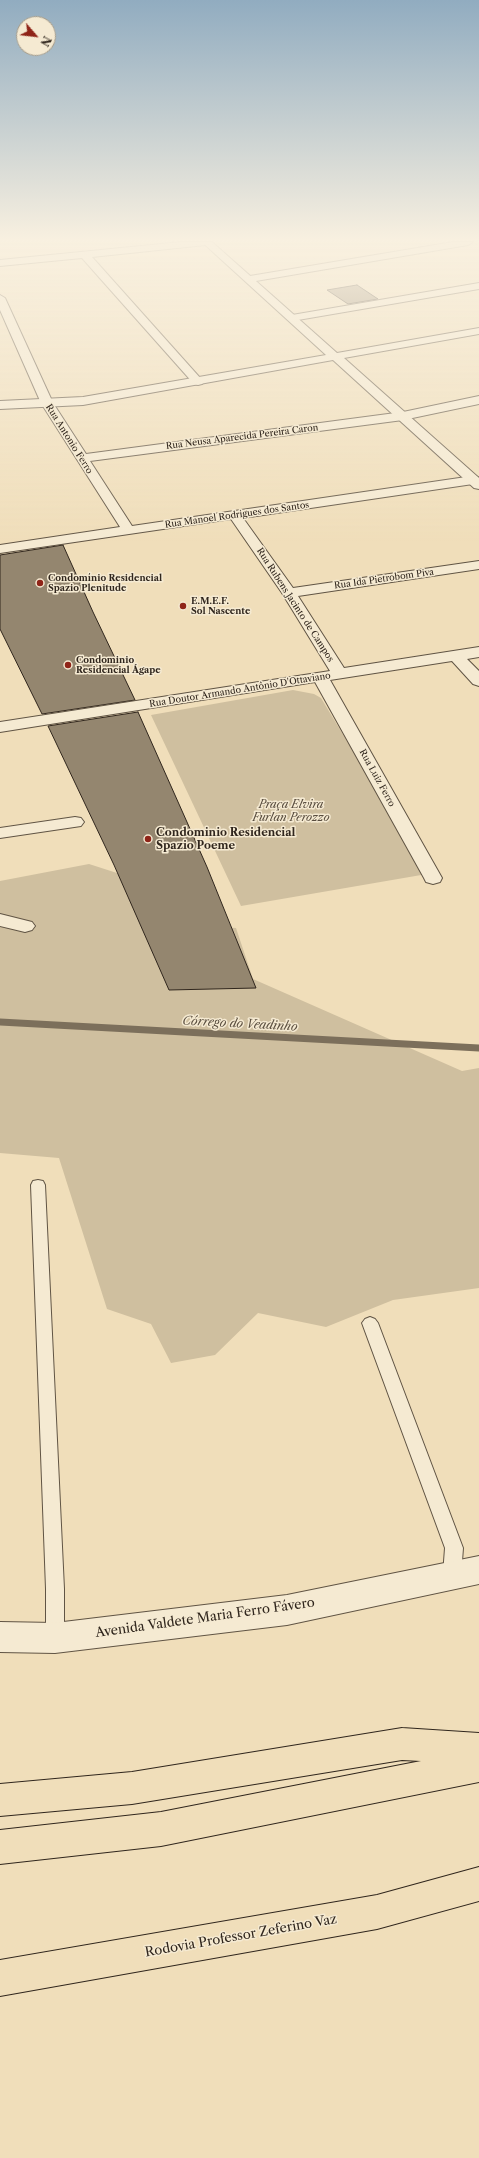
<!DOCTYPE html>
<meta charset="utf-8">
<style>
body{margin:0}
#map{position:relative;width:479px;height:2158px;overflow:hidden;background:#f0deba;font-family:"Libre Caslon Text",serif}
canvas{display:block}
.north{position:absolute;left:16px;top:16px;width:40px;height:40px;box-sizing:border-box;background:#f5ead2;border:1px solid #a69c8a;border-radius:50%;rotate:118deg;font-size:11px;font-weight:700;line-height:16px;text-align:center;color:#30261d}
.north::after{content:'';display:block;margin:auto;width:14px;height:18px;background:#8f2418;clip-path:polygon(50% 0,100% 100%,50% 72%,0 100%)}
</style>
<div id="map">
<canvas width="479" height="2158"></canvas>
<div class="north">N</div>
</div>
<script>
const g = document.querySelector('canvas').getContext('2d');
g.lineJoin = 'round';
function fill(path, color) { g.fillStyle = color; g.fill(path, 'evenodd'); }
const shape = rows => new Path2D(rows.map(r => 'M' + r).join(''));
function strokePath(path, color, width, dash) { g.strokeStyle = color; g.lineWidth = width; g.lineCap = dash ? 'butt' : 'round'; g.setLineDash(dash || []); g.stroke(path); }
function drawText(font, color, halo, rows, align = 'center') {
  g.font = font + ' "Libre Caslon Text",serif'; g.lineWidth = 3; g.setLineDash([]); g.textBaseline = 'middle'; g.strokeStyle = halo; g.fillStyle = color; for (const [text, x, y, turn = 0] of rows) {
    g.save(); g.translate(x, y); g.rotate((+turn || 0) * Math.PI / 180); g.textAlign = isNaN(turn) ? turn : align; if (halo) g.strokeText(text, 0, 0); g.fillText(text, 0, 0); g.restore();
  }
}
fill(shape([
 [293,690,314,694,321,698,427,874,241,906,151,715],
 [89,864,148,883,189,924,236,928,253,979,462,1071,479,1068,479,1288,393,1300,326,1327,258,1313,215,1355,171,1363,151,1324,107,1309,59,1158,0,1153,0,881]
]), '#cfbf9f');
strokePath(shape([
 [0,1022,479,1048]
]), '#7c6f5b', 7);
const building = shape([
 [357,285,378,299,348,304,327,290,357,285],
 [63,545,93,612,135,700,42,714,0,629,0,555,63,545],
 [138,712,207,867,256,988,169,990,114,865,48,726,138,712]
]);
fill(building, '#94866f');
strokePath(building, '#30261d', 1);
const service = shape([
 [38,1180,43,1181,45,1185,64,1589,64,1638,61,1644,55,1647,49,1644,46,1638,46,1589,31,1185,33,1181,38,1180],
 [370,1317,375,1319,378,1323,463,1548,461,1575,458,1581,452,1583,446,1581,443,1575,445,1548,362,1323,365,1319,370,1317]
]);
const minor = shape([
 [181,242,211,242,206,245,92,257,202,380,204,382,202,384,198,385,194,384,82,258,0,266,0,260,181,242],
 [453,242,473,242,468,245,250,282,245,279,250,276,453,242],
 [479,283,479,289,292,321,287,318,292,315,479,283],
 [0,295,5,298,53,403,86,454,403,412,479,396,479,404,403,420,90,461,132,526,473,476,478,477,479,481,473,484,243,518,293,588,479,561,479,569,298,596,344,668,479,647,479,657,467,659,479,671,479,686,473,684,452,661,330,680,442,878,440,882,433,884,426,882,424,878,315,682,0,732,0,722,330,671,282,593,231,519,0,553,0,545,120,527,41,403,0,310,0,295],
 [75,817,81,818,84,822,81,826,0,838,0,828,75,817],
 [0,914,32,922,35,926,32,930,25,932,0,926,0,914]
]);
const tertiary = shape([
 [202,242,212,242,337,353,479,328,479,334,344,358,479,478,479,489,474,488,333,360,83,405,0,409,0,401,83,397,326,355,202,242],
 [479,1556,479,1584,287,1625,55,1653,0,1652,0,1622,55,1623,287,1595,479,1556]
]);
const motorway = shape([
 [402,1728,479,1733,479,1782,161,1846,0,1864,0,1830,161,1812,421,1761,402,1760,132,1804,0,1816,0,1784,132,1772,402,1728],
 [479,1867,479,1901,377,1929,0,1996,0,1960,377,1895,479,1867]
]);
strokePath(service, '#605444', 2);
strokePath(minor, '#605444', 2);
strokePath(tertiary, '#605444', 2);
strokePath(motorway, '#30261d', 2);
fill(service, '#f5ead2');
fill(minor, '#f5ead2');
fill(tertiary, '#f5ead2');
fill(motorway, '#f0deba');
const sky = g.createLinearGradient(0, 0, 0, 544);
sky.addColorStop(0, '#91acc0');
sky.addColorStop(0.44, '#f8f0e0');
sky.addColorStop(1, '#f8f0e000');
g.fillStyle = sky;
g.fillRect(0, 0, 479, 544);
for (const [x, y, r, color] of [
 [40,583,4,"#8f2418"],
 [183,606,4,"#8f2418"],
 [68,665,4,"#8f2418"],
 [148,839,4,"#8f2418"]
]) { const dot = new Path2D(); dot.arc(x, y, r, 0, 2 * Math.PI); g.fillStyle = color; g.fill(dot); strokePath(dot, '#f5ead2', 1.5); }
drawText('9px', '#30261d', '#f5ead2', [
 ["Rua Neusa Aparecida Pereira Caron",242,437,-7],
 ["Rua Antonio Ferro",69,439,58],
 ["Rua Manoel Rodrigues dos Santos",237,515,-8],
 ["Rua Ida Pietrobom Piva",384,579,-8],
 ["Rua Rubens Jacinto de Campos",295,605,57],
 ["Rua Doutor Armando Antônio D'Ottaviano",240,690,-9],
 ["Rua Luiz Ferro",377,778,61]
]);
drawText('bold 9px', '#30261d', '#f5ead2', [
 ["Condomínio Residencial",48,578],
 ["Spazio Plenitude",48,588],
 ["E.M.E.F.",191,601],
 ["Sol Nascente",191,611],
 ["Condominio",76,660],
 ["Residencial Ágape",76,670]
], 'left');
drawText('italic 11px', '#584c3e', '#f5ead2', [
 ["Praça Elvira",291,805],
 ["Furlan Perozzo",291,818]
]);
drawText('bold 11px', '#30261d', '#f5ead2', [
 ["Condominio Residencial",156,833],
 ["Spazio Poeme",156,846]
], 'left');
drawText('italic 12px', '#5c5041', '#f5ead2', [
 ["Córrego do Veadinho",240,1024,3]
]);
drawText('13px', '#30261d', '#f5ead2', [
 ["Avenida Valdete Maria Ferro Fávero",205,1618,-8],
 ["Rodovia Professor Zeferino Vaz",241,1936,-10]
]);
</script>
